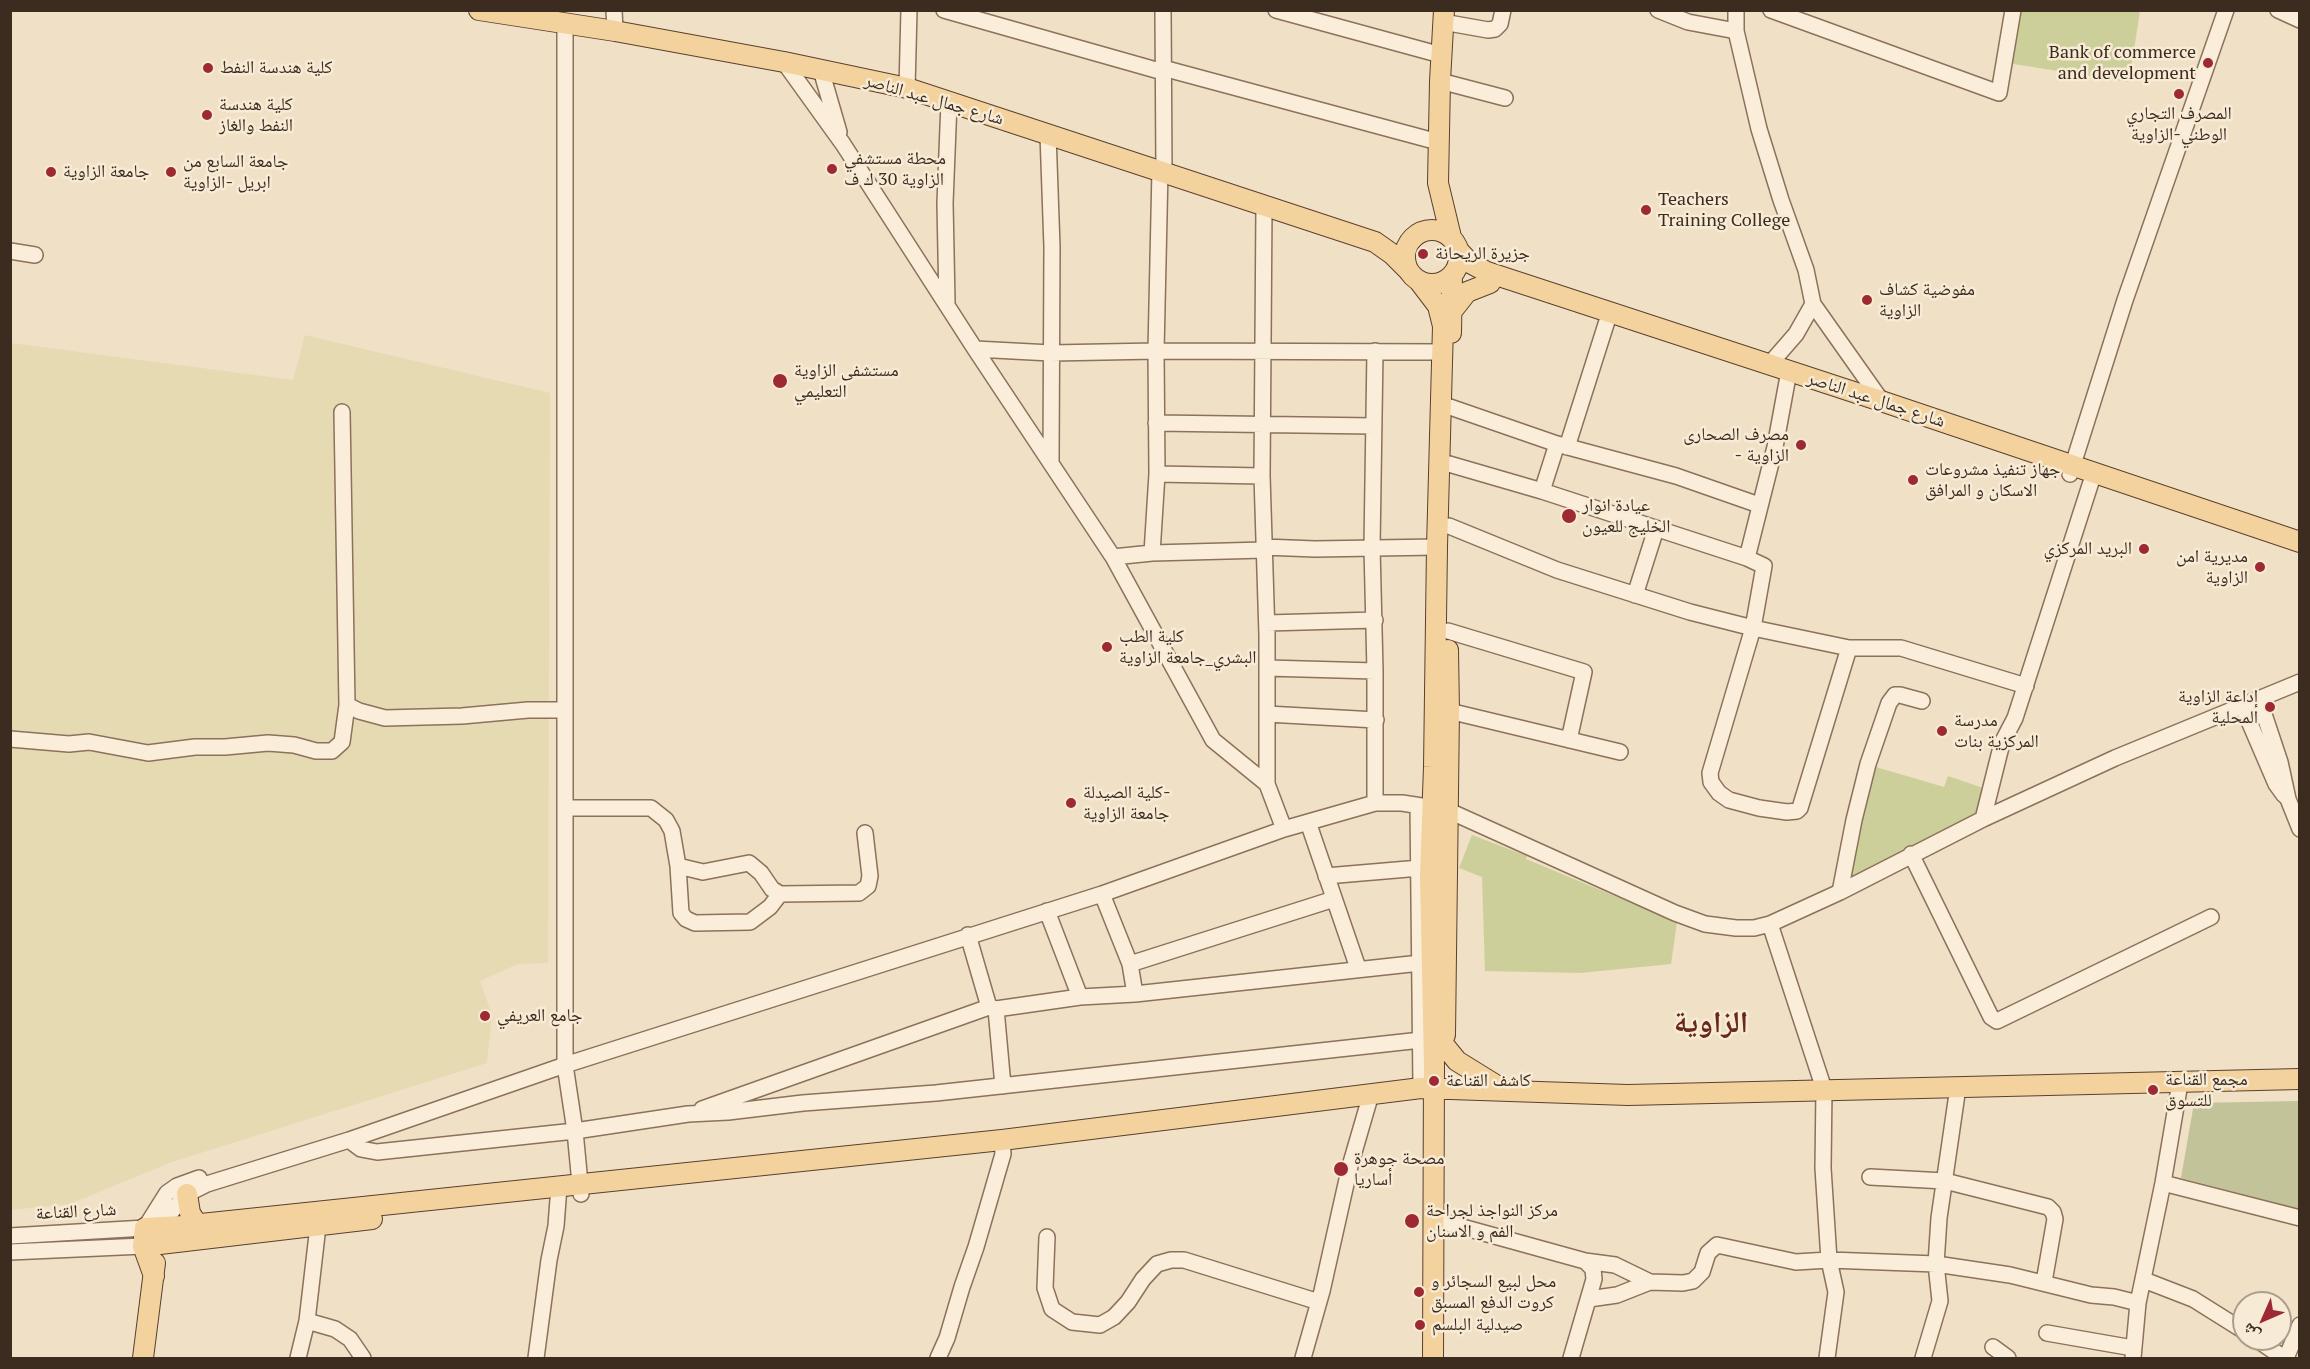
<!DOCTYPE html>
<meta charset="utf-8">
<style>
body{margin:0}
#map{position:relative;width:2310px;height:1369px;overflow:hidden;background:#f0e0c6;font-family:"PT Serif","Noto Naskh Arabic",serif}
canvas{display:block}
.frame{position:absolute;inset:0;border:12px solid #3c2b1f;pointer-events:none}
.north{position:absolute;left:2232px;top:1291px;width:60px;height:60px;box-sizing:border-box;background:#f7ebd6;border:2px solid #ac9e8d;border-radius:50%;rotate:225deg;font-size:16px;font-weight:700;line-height:24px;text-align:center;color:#3c2b1f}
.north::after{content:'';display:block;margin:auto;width:21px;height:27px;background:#9d2932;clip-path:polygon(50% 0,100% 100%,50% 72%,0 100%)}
</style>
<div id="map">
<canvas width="2310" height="1369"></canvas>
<div class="frame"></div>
<div class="north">ش</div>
</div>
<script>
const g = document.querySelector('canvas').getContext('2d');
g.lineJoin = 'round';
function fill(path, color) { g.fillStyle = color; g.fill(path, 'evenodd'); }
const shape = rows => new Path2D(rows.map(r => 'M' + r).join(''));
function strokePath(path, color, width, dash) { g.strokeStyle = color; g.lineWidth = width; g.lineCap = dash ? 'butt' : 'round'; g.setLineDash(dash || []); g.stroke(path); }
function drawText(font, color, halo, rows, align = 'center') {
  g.font = font + ' "PT Serif","Noto Naskh Arabic",serif'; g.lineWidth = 5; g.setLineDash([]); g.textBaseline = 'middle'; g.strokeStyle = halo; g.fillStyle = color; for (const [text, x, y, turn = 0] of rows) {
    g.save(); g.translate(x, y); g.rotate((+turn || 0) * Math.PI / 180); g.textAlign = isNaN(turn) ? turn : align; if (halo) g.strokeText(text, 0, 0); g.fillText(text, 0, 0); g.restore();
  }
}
fill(shape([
 [305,335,550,393,548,963,518,964,480,981,492,1015,487,1063,172,1162,70,1204,11,1210,11,343,293,380]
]), '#e6dab3');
fill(shape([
 [2015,11,2140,11,2129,82,2007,63],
 [1869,765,1944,787,1948,776,1989,790,1982,819,1840,892],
 [1472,835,1527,856,1526,859,1677,922,1671,964,1580,973,1485,971,1482,877,1459,868]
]), '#cccf99');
fill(shape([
 [2299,1101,2299,1209,2181,1178,2194,1103]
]), '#c2c398');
const minor = shape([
 [614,10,615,31],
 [944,10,1163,72],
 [1163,10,1164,172],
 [1276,10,1441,55],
 [1658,10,1688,22,1736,31],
 [1736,10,1736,31,1759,129,1781,200,1806,270,1813,304,1883,403],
 [1771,10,1999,93,2013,10],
 [2278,10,2300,20],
 [1443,22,1488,30,1495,29,1500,24,1503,10],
 [565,23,565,1065,575,1131,581,1194],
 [784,62,843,144,975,349,1113,557,1213,740,1267,784,1284,829],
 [1163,68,1438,142],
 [821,70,839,132],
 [1440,81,1505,98],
 [907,88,909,10],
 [1048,134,1052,247,1051,461],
 [1264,206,1262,476,1267,635,1267,784],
 [10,251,35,255],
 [947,303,945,203,949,102],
 [975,349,1051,353,1156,351,1442,352],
 [1375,351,1372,547,1375,671,1375,803],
 [1769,365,1796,334,1813,304],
 [1450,407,1557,444,1676,476,1759,505],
 [342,412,347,705,359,711,385,718,462,716,528,710,565,710],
 [1156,423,1374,426],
 [1567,447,1607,321],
 [1449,464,1542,491,1747,558,1764,566,1753,628,1710,773,1711,782,1719,793,1729,800,1759,808,1787,812,1797,811,1800,808,1849,648],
 [1157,474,1262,476],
 [2070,474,2125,300,2226,10],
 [1542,491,1557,444],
 [1449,526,1557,570,1690,612,1753,628,1849,648,1901,648,2026,686],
 [1264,547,1315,549,1437,547],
 [1152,553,1157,474,1156,351,1160,170],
 [1113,557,1152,553,1264,550],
 [1747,558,1775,447,1789,371],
 [1635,595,1656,529],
 [1267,623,1375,620],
 [1448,631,1584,672,1569,740],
 [1267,668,1375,671],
 [2259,699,2280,762,2288,799,2300,829],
 [2242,705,2276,784,2284,795],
 [1449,711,1620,752],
 [1267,714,1376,720],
 [10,739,69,744,89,742,148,753,195,747,225,747,268,743,294,745,316,751,332,751,342,742,347,705],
 [1418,806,1421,1088],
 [565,808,651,808,666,820,672,831,678,866,703,872,749,863,761,873,772,889,780,894,859,893,868,886,870,876,865,833],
 [1983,819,2002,743,2015,718,2091,482],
 [1308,822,1358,968],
 [1911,854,1991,1017,1997,1021,2211,917],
 [678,866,681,913,686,919,695,923,750,922,770,907,780,894],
 [1326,876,1420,868],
 [1840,892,1854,820,1868,764,1889,703,1895,695,1900,695,1922,701],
 [1102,894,1130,964,1135,994],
 [1047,911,1080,997],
 [968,935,989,1007],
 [1130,964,1334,899],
 [996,1009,1003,1086],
 [702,1109,989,1007,996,1009,1080,997,1135,994,1420,963],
 [349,1140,361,1149,377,1152,575,1131,688,1114,728,1112,803,1103,936,1093,1421,1040],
 [1870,1177,1945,1181,2048,1207,2053,1212,2055,1219,2044,1282],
 [2163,1183,2300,1218],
 [1444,1222,1585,1261,1593,1269,1594,1279,1571,1358],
 [158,1227,187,1194,207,1184,349,1140,565,1065,1102,894,1284,829,1375,803,1402,803,1447,810,1675,913,1705,924,1736,928,1754,928,1770,924,1840,892,1983,819,2115,758,2300,682],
 [10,1236,145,1228,167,1193,177,1186,199,1178],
 [1047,1237,1045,1288,1052,1309,1072,1322,1100,1325,1114,1317,1128,1302,1143,1279,1157,1264,1171,1260,1184,1260,1319,1302],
 [10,1252,143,1246],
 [1585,1261,1615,1265,1650,1282],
 [2144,1280,2193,1299,2244,1331],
 [1589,1299,1617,1295,1650,1282,1683,1283,1693,1281,1702,1272,1708,1253,1717,1245,1796,1262,1829,1260,1823,1168,1824,1089,1770,924],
 [307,1321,335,1329,350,1339,363,1358],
 [2047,1333,2133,1348],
 [2256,1339,2284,1358],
 [1993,1347,2008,1358],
 [298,1358,307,1321,318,1226],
 [536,1358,549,1260,556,1226,559,1186],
 [938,1358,947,1338,962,1287,976,1247,1003,1154,1002,1140],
 [1303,1358,1322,1291,1350,1166,1371,1094],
 [1827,1358,1836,1292,1829,1260,1936,1264,2010,1275,2091,1295,2114,1297,2138,1303],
 [1923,1358,1940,1301,1936,1264,1939,1218,1957,1094],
 [2133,1358,2138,1303,2163,1183,2180,1083],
 [2286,1358,2300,1325]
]);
const major = shape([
 [479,10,615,31,784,62,907,88,1375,242,1392,254,1408,270],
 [1444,10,1440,81,1438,183,1451,237],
 '1405 257a27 27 0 1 1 54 0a27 27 0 1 1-54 0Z',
 [1458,250,1470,263,1487,272,1881,401,2300,542],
 [1419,281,1438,306,1443,326,1437,547,1434,767,1430,875,1434,1065,1433,1358],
 [1452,311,1467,292,1490,283],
 [1451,333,1452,275],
 [1445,1035,1449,711,1448,650],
 [1444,1045,1457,1061,1499,1087],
 [187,1194,190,1213,197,1224],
 [143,1246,372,1219],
 [154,1276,143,1246,145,1228,182,1226,1002,1140,1421,1088,1628,1095,2300,1079],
 [143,1358,155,1263]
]);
strokePath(minor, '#8c715b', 18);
strokePath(major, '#5a402f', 22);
strokePath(minor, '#faeeda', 15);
strokePath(major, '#f3d29e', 20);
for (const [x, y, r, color] of [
 [2208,63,6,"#9d2932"],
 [208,68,6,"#9d2932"],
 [2179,94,6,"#9d2932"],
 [207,115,6,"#9d2932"],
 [832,169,6,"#9d2932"],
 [51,172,6,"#9d2932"],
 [171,172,6,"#9d2932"],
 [1646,210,6,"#9d2932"],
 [1423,254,6,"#9d2932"],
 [1867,300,6,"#9d2932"],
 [780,381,8,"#9d2932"],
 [1801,445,6,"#9d2932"],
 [1913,480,6,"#9d2932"],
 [1569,516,8,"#9d2932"],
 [2144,549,6,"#9d2932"],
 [2260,567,6,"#9d2932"],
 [1107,647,6,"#9d2932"],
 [2270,707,6,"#9d2932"],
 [1942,731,6,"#9d2932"],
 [1071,803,6,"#9d2932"],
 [485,1016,6,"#9d2932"],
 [1434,1081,6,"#9d2932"],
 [2153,1090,6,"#9d2932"],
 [1341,1169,8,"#9d2932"],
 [1412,1221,8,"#9d2932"],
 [1419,1292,6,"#9d2932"],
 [1420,1325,6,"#9d2932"]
]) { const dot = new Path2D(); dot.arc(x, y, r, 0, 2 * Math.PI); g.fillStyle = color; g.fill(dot); strokePath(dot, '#f7ebd6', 2); }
drawText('18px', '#3c2b1f', '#f7ebd6', [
 ["Bank of commerce",2196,53,"right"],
 ["and development",2196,74,"right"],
 ["كلية هندسة النفط",220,68],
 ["كلية هندسة",219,105],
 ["النفط والغاز",219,126],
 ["المصرف التجاري",2179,114,"center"],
 ["الوطني-الزاوية",2179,135,"center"],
 ["محطة مستشفي",844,159],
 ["الزاوية 30 ك ف",844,180],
 ["جامعة السابع من",183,162],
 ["ابريل -الزاوية",183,183],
 ["جامعة الزاوية",63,172],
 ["Teachers",1658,200],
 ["Training College",1658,221],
 ["جزيرة الريحانة",1435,254],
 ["مفوضية كشاف",1879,290],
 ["الزاوية",1879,311],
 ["مستشفى الزاوية",794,371],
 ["التعليمي",794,392],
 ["مصرف الصحارى",1789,435,"right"],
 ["- الزاوية",1789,456,"right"],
 ["جهاز تنفيذ مشروعات",1925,470],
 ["الاسكان و المرافق",1925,491],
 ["عيادة انوار",1582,506],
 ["الخليج للعيون",1582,527],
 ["البريد المركزي",2132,549,"right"],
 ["مديرية امن",2248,557,"right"],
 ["الزاوية",2248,578,"right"],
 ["كلية الطب",1119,637],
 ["البشري_جامعة الزاوية",1119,658],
 ["إداعة الزاوية",2258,697,"right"],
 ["المحلية",2258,718,"right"],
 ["مدرسة",1954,721],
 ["المركزية بنات",1954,742],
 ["كلية الصيدلة-",1083,793],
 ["جامعة الزاوية",1083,814],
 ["جامع العريفي",497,1016],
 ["مجمع القناعة",2165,1080],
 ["للتسوق",2165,1101],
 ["كاشف القناعة",1446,1081],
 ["مصحة جوهرة",1354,1159],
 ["أساريا",1354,1180],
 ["مركز النواجذ لجراحة",1426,1211],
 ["الفم و الاسنان",1426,1232],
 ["محل لبيع السجائر و",1431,1282],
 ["كروت الدفع المسبق",1431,1303],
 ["صيدلية البلسم",1432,1325]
], 'left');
drawText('18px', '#3c2b1f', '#f7ebd6', [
 ["شارع جمال عبد الناصر",934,100,16],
 ["شارع جمال عبد الناصر",1876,400,18],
 ["شارع القناعة",76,1212,-3]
]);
drawText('bold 30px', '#6a271d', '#f7ebd6', [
 ["الزاوية",1711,1023]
]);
</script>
